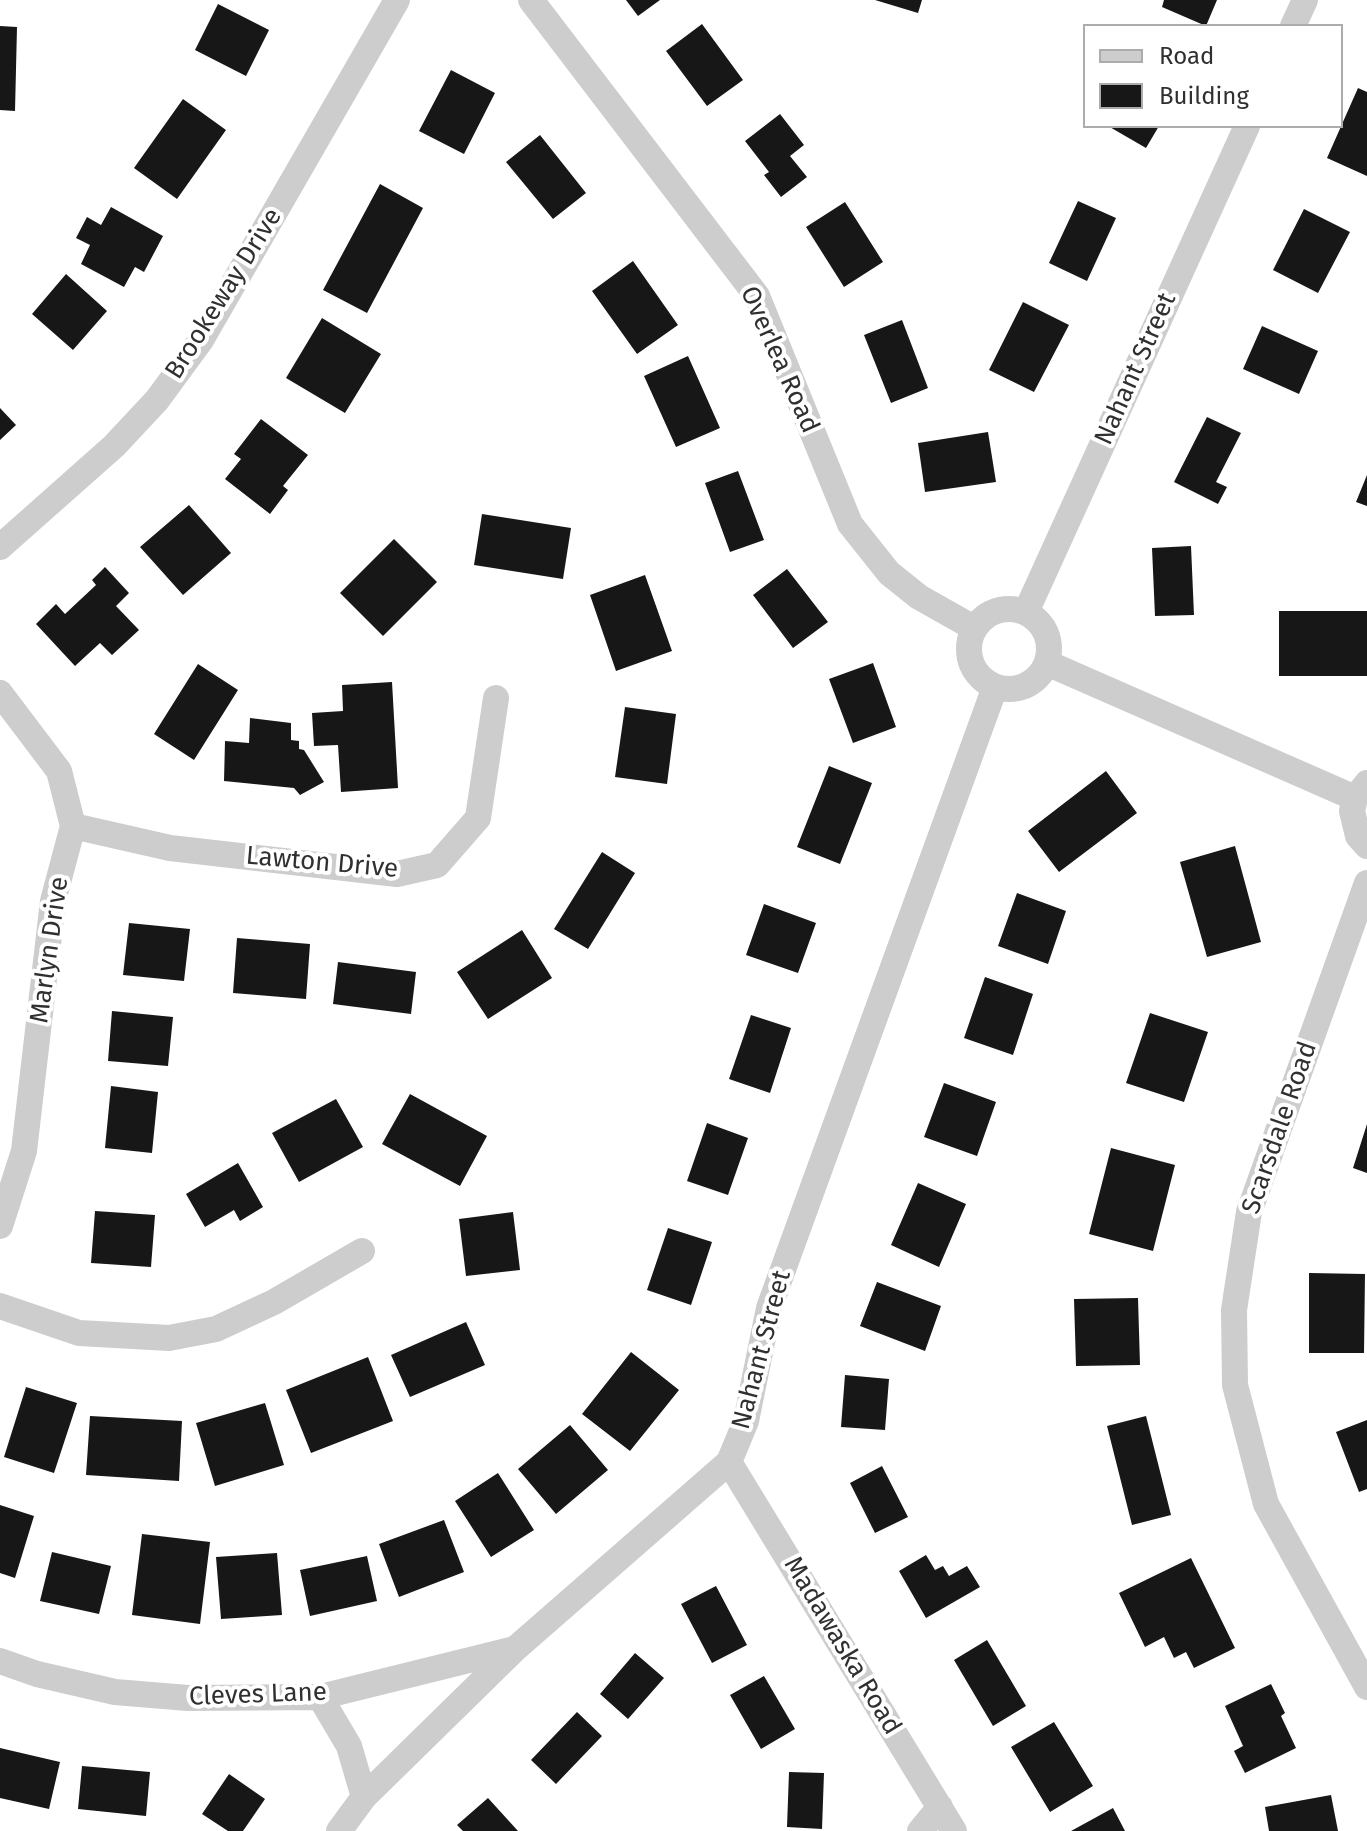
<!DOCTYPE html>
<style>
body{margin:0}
#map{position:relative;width:1367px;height:1831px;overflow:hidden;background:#fff;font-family:"Fira Sans",sans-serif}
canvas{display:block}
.legend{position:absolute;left:1083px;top:24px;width:260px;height:104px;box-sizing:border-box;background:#fff;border:2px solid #acacac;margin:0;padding:10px 14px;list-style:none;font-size:24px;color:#303030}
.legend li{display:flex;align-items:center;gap:16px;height:40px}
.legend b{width:40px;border:2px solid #acacac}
</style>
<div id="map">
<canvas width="1367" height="1831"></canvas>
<ul class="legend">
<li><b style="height:10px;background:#cdcdcd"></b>Road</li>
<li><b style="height:22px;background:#171717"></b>Building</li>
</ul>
</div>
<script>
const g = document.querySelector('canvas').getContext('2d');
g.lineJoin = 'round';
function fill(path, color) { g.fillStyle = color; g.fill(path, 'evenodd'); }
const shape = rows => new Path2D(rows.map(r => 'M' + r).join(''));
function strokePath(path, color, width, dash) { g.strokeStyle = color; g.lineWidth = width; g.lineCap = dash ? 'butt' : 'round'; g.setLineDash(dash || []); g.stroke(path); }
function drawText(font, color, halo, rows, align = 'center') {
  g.font = font + ' "Fira Sans",sans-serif'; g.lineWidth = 8; g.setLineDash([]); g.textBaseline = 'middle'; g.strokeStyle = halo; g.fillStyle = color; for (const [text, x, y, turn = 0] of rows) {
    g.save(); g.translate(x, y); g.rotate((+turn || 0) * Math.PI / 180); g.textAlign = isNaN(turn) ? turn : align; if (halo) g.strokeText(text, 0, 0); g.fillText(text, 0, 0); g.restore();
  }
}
fill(shape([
 [626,0,660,0,638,16],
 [875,0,922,0,918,13],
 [1164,0,1217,0,1206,26,1162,7],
 [218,4,269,30,246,76,195,50],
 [702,24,743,80,707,106,666,51],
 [0,26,17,27,15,111,0,110],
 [451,70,495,93,464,154,419,131],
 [1358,88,1367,92,1367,176,1327,158],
 [183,99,226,130,177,199,134,168],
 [780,114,804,145,790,156,807,177,781,197,764,175,769,172,745,141],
 [1108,126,1159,126,1146,148],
 [540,135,586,193,553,219,506,162],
 [380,184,423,208,367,313,323,290],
 [1078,201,1116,218,1087,281,1049,263],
 [845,202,883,262,844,287,806,227],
 [111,207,163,236,144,272,135,267,124,287,81,264,90,245,76,238,87,217,101,225],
 [1304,209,1350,232,1318,293,1273,270],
 [633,261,678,325,637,354,592,291],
 [66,274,107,311,73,350,32,314],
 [1023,302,1069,325,1034,392,989,370],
 [322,318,381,354,345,413,286,378],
 [902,320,928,388,891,403,864,335],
 [1262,326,1318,351,1299,394,1243,369],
 [688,356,720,428,676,447,644,376],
 [0,408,16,425,0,440],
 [1207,417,1241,433,1216,482,1227,487,1218,504,1174,482],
 [261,419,308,455,283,486,288,490,270,514,225,479,241,459,234,454],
 [988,432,996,482,925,492,918,443],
 [738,471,764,540,730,552,705,483],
 [1367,475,1367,506,1356,502],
 [189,505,231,553,183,595,140,547],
 [482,514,571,528,563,579,474,565],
 [394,539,437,582,383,636,340,593],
 [1191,546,1194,615,1155,616,1152,548],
 [105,567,129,593,116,606,139,630,112,655,100,643,75,666,36,624,56,604,65,614,96,585,92,580],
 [787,569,828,622,793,648,753,595],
 [645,575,672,651,616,671,590,595],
 [1279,611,1367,611,1367,676,1279,676],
 [873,663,896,727,853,743,829,679],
 [198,664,238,690,194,760,154,734],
 [392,682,398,788,341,792,338,745,314,746,312,713,343,711,342,685],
 [625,707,676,714,667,784,615,777],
 [250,718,291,723,291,740,299,741,299,749,304,750,324,782,300,795,294,788,224,781,225,741,249,743],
 [829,766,872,783,840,864,797,847],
 [1106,771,1137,813,1059,872,1028,831],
 [1235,846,1261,942,1207,957,1180,862],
 [602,852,635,873,588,949,554,929],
 [1017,893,1066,911,1048,964,998,946],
 [764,904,816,923,798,973,746,955],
 [129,923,190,929,184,981,123,975],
 [522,930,552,978,488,1019,457,972],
 [237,938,310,944,306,999,233,993],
 [338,962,416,972,411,1014,333,1004],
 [985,977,1033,994,1013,1055,964,1038],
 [112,1011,173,1017,168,1066,108,1061],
 [1150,1013,1208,1032,1184,1102,1126,1083],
 [751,1015,791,1028,770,1093,729,1079],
 [944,1083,996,1102,977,1156,924,1137],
 [111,1086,158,1092,152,1153,105,1148],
 [410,1094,487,1136,460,1186,382,1144],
 [336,1099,363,1147,299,1182,272,1133],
 [707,1123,748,1138,728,1195,687,1181],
 [1367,1124,1367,1173,1353,1168],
 [1111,1148,1175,1165,1153,1251,1089,1234],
 [238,1163,263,1207,240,1221,234,1210,205,1227,186,1194],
 [918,1183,966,1204,939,1267,891,1245],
 [95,1211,155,1215,151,1267,91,1263],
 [513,1212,520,1270,466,1276,459,1219],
 [668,1228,712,1242,691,1305,647,1290],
 [1309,1273,1365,1274,1364,1353,1309,1353],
 [877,1282,941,1306,925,1351,860,1326],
 [1138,1298,1140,1365,1076,1366,1074,1299],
 [466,1322,485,1365,410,1397,391,1355],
 [631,1352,679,1390,630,1451,582,1414],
 [368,1357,393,1421,311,1453,286,1390],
 [845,1375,889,1379,885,1430,841,1427],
 [26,1387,77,1403,54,1473,4,1457],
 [265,1403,284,1465,215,1486,196,1423],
 [90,1416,182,1421,179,1481,86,1475],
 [1146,1416,1171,1515,1132,1525,1107,1426],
 [1367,1420,1367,1489,1359,1492,1336,1432],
 [570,1425,608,1470,556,1514,518,1469],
 [882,1466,908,1517,875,1533,850,1483],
 [498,1473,534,1530,491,1557,455,1501],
 [0,1505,34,1516,15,1578,0,1573],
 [444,1520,464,1572,399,1597,379,1544],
 [142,1534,210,1542,200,1624,132,1615],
 [52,1552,111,1566,99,1614,40,1601],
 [277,1553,282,1615,221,1619,216,1557],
 [926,1555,935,1570,943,1566,949,1576,967,1566,980,1587,926,1618,899,1571],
 [367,1556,377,1601,310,1616,300,1570],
 [1191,1558,1235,1648,1194,1668,1186,1652,1174,1658,1164,1637,1145,1647,1119,1593],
 [716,1586,747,1645,712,1663,681,1604],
 [987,1640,1026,1706,993,1726,954,1660],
 [635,1653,664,1678,628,1719,600,1694],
 [764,1676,795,1729,761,1749,730,1695],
 [1271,1684,1285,1713,1281,1716,1296,1748,1245,1773,1234,1751,1243,1746,1225,1706],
 [577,1712,602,1736,556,1784,531,1760],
 [1054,1722,1093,1786,1050,1812,1011,1747],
 [0,1748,60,1762,49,1809,0,1798],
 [82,1766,150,1772,146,1816,78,1809],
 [789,1772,824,1773,822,1829,787,1827],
 [229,1774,265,1799,243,1831,228,1831,202,1814],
 [1331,1795,1338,1831,1269,1831,1265,1807],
 [488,1798,518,1831,463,1831,457,1825],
 [1113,1808,1125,1831,1071,1831]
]), '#171717');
strokePath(shape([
 [531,0,757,296,850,524,889,573,919,597,974,628],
 [1293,26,1305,0],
 [0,547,114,446,157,400,201,340,397,0],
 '969 649a40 40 0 1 1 80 0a40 40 0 1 1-80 0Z',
 [1026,612,1247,126],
 [1047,663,1355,798],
 [0,693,59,771,73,826,53,901,24,1151,0,1226],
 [1367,783,1355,798,1352,811,1358,836,1367,846],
 [73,826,170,848,397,874,437,865,478,818,496,698],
 [1367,883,1249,1212,1234,1310,1235,1385,1266,1504,1367,1687],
 [0,1306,79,1333,169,1338,216,1329,274,1302,362,1251],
 [729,1462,954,1831],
 [0,1661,37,1674,115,1692,188,1698,320,1697,514,1649],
 [320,1697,349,1746,364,1797],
 [339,1831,364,1797,515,1649,729,1462,746,1421,769,1308,995,687],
 [920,1831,940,1807]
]), '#cdcdcd', 26);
drawText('26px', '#303030', '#fff', [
 ["Brookeway Drive",224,294,-58],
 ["Overlea Road",779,360,66],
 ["Nahant Street",1136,369,-66],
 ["Lawton Drive",322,863,5],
 ["Marlyn Drive",50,950,-82],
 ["Scarsdale Road",1280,1128,-71],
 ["Nahant Street",762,1350,-75],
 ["Madawaska Road",842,1646,59],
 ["Cleves Lane",258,1695,-2]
]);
</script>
